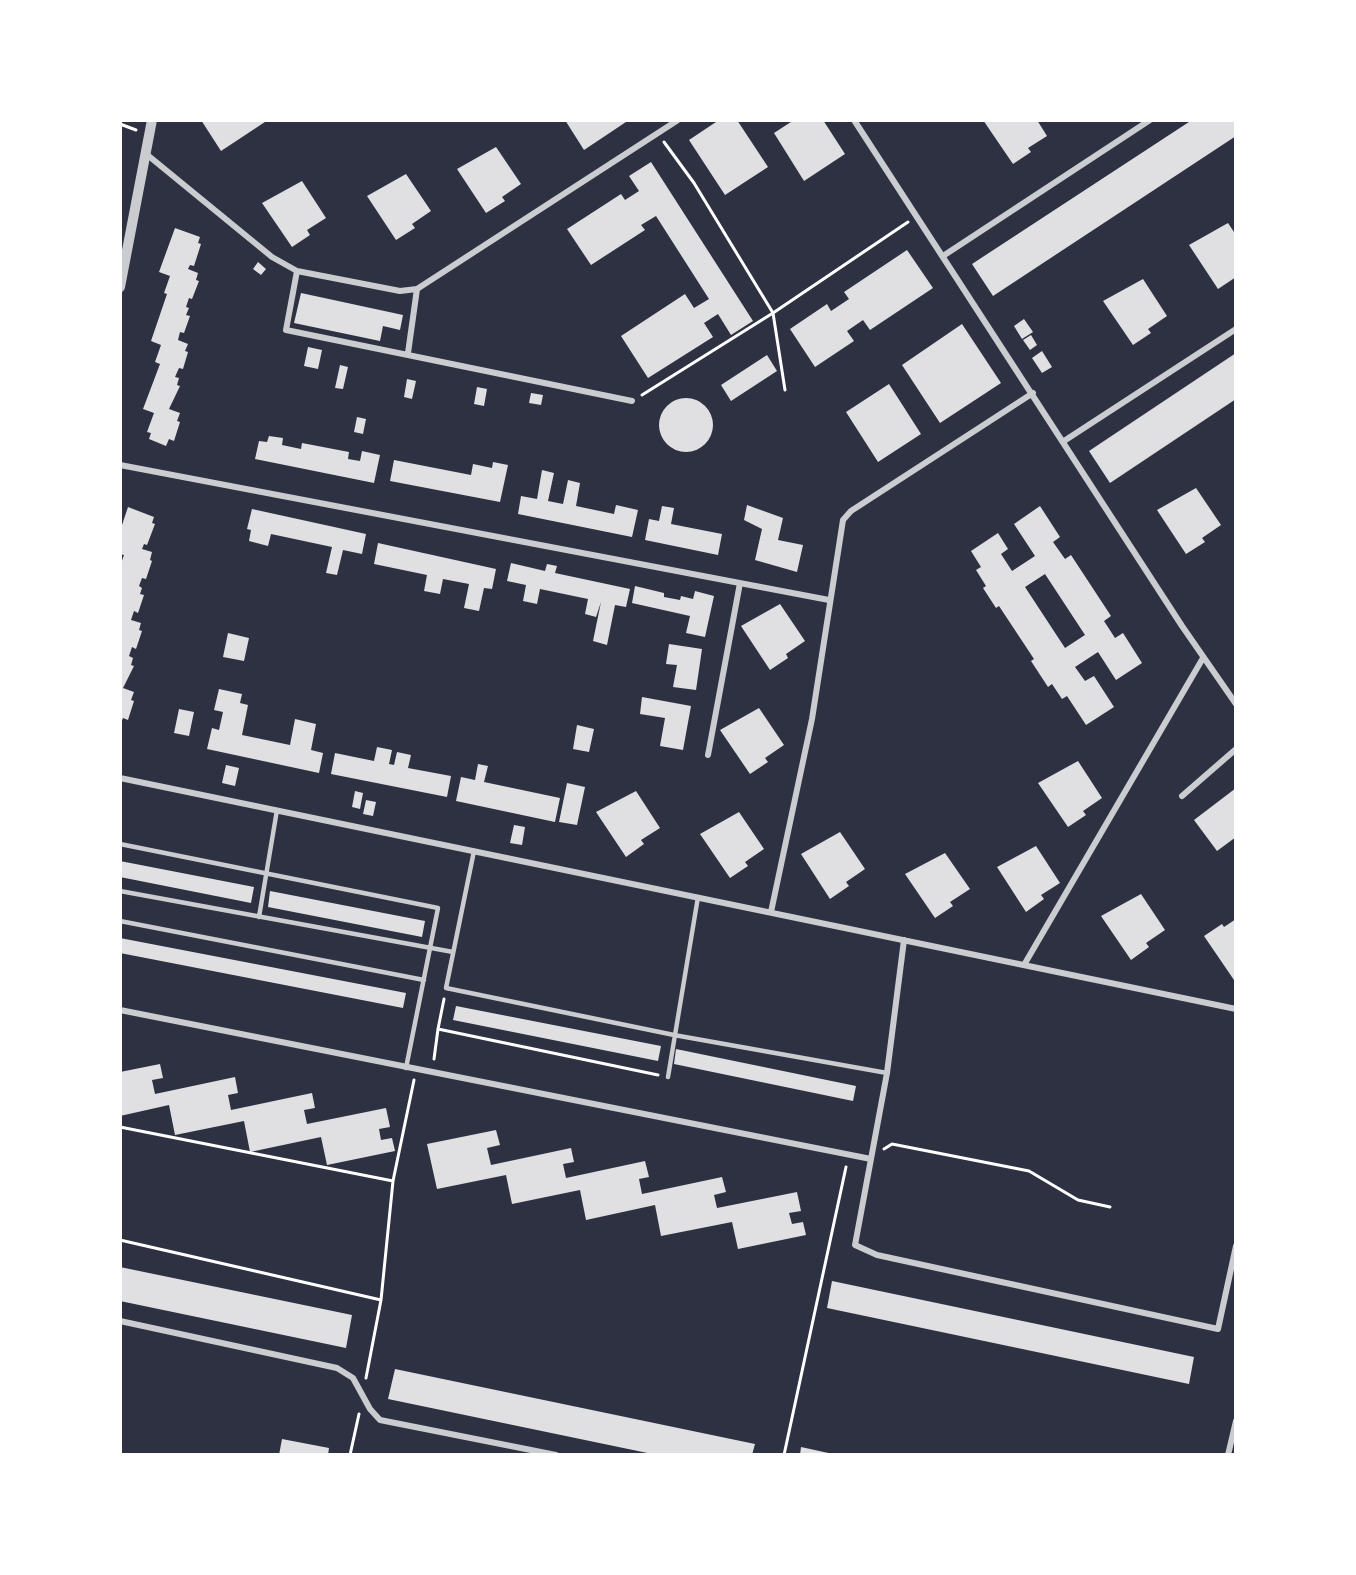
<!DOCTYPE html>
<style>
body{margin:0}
#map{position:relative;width:1356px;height:1575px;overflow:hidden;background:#2d3142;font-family:"Fira Sans Condensed",sans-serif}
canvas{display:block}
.frame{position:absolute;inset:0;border:122px solid #fff;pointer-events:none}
</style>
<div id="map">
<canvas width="1356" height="1575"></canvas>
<div class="frame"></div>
</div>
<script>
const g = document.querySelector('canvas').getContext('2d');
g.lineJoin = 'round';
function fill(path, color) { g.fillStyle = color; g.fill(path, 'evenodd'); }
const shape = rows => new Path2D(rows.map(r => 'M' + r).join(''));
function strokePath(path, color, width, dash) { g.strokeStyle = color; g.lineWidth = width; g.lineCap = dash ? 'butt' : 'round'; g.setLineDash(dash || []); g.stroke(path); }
fill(shape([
 [201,120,268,120,221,151],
 [565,120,629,120,584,150],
 [719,120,737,120,768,167,725,195,689,140],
 [794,120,823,120,845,154,804,181,774,133],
 [983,120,1037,120,1047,136,1028,148,1031,152,1013,164],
 [1192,120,1236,120,1236,136,993,296,972,264],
 [496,147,521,184,502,197,505,201,486,213,457,169],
 [651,162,753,321,731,335,718,314,704,323,713,337,648,378,621,336,685,294,694,308,709,299,656,216,641,225,645,230,591,265,567,229,621,194,625,200,639,191,629,176],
 [406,174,431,211,412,224,415,228,396,240,367,196],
 [302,181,326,218,307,230,310,235,292,247,262,203],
 [1228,223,1236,235,1236,271,1234,273,1236,277,1218,289,1189,245],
 [175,228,200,237,198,243,201,244,194,266,190,265,188,269,198,273,196,280,199,281,192,299,189,298,186,307,189,308,186,315,190,316,184,333,180,332,178,340,188,344,185,351,188,352,183,369,179,368,175,377,179,378,177,385,180,386,169,409,180,413,177,421,180,422,174,441,169,439,166,446,149,439,151,433,147,432,154,413,143,409,160,364,155,362,161,345,151,341,167,294,164,293,170,276,159,272],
 [907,250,933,288,870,330,863,320,847,331,854,341,815,367,790,329,827,304,831,311,849,299,844,292],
 [258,262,266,269,261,275,253,269],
 [1143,279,1167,316,1148,329,1151,333,1133,345,1103,301],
 [301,293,403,315,400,330,383,326,380,341,294,323],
 [1024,319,1033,332,1022,339,1014,326],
 [962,324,1001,383,940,423,902,365],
 [1031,335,1037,345,1030,350,1023,340],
 [308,347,322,350,318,369,304,366],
 [1042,351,1052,367,1042,373,1032,358],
 [1236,353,1236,399,1110,483,1089,451],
 [767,355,777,371,731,401,721,385],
 [340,365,348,367,343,389,335,388],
 [407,379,416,381,412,399,404,397],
 [889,384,921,434,878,462,846,412],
 [477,387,487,389,484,406,474,404],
 [531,393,543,395,541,405,529,403],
 '659 425a27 27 0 1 1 54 0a27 27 0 1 1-54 0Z',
 [357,417,366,419,363,434,354,432],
 [269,436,283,438,282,445,301,449,302,443,349,452,348,459,360,461,362,451,380,455,374,483,255,459,259,441,267,442],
 [394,460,471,475,473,464,492,468,493,462,508,465,500,502,390,481],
 [542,470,554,473,548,501,563,504,568,480,580,483,576,506,614,514,616,505,638,510,632,537,518,514,521,496,537,499],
 [1196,488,1221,525,1202,538,1205,542,1186,554,1157,510],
 [747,505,783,518,778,540,803,545,797,572,755,560,762,529,744,520],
 [662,506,674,508,671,524,722,534,718,555,645,540,649,519,659,521],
 [1040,506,1060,537,1053,542,1065,559,1071,555,1111,616,1104,621,1115,638,1123,633,1142,663,1116,680,1098,652,1075,667,1085,681,1094,676,1114,707,1086,725,1067,696,1062,699,1052,684,1048,687,1031,661,1034,659,999,606,996,608,983,588,986,586,976,570,981,567,971,551,998,533,1008,549,1001,554,1012,571,1035,556,1014,524],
 [1045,574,1085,635,1065,648,1025,587],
 [128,507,154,517,152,523,155,524,147,545,144,544,142,549,152,552,150,560,152,561,146,579,142,578,139,586,142,588,140,594,144,595,138,613,134,611,131,620,141,623,139,630,142,631,136,649,132,647,129,656,133,658,131,665,134,666,123,688,134,692,131,700,134,701,128,720,123,718,120,725,120,566,124,555,120,554,120,531],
 [252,509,366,534,362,554,343,550,337,575,326,573,332,547,271,534,268,546,249,541,251,530,247,529],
 [378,543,496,569,492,589,484,588,479,611,464,608,469,584,443,579,440,594,424,591,427,575,374,564],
 [511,563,545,571,547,564,557,566,555,573,630,589,626,607,615,605,607,645,593,641,601,602,596,617,585,614,588,599,540,589,537,604,523,601,526,585,507,581],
 [635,586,664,593,664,597,680,600,681,596,693,599,695,591,714,596,705,637,686,633,690,616,632,603],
 [780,604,805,641,786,654,788,658,770,670,741,626],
 [228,633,249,638,244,661,223,657],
 [669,644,702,649,696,690,673,687,677,665,666,664],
 [219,689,242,694,240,703,248,705,242,735,290,745,295,719,316,724,311,750,323,753,319,773,207,749,212,728,219,730,223,712,214,710],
 [642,697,691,706,683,750,660,746,665,718,640,714],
 [759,708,784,745,765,758,768,762,750,774,720,730],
 [179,709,194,712,189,736,174,733],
 [577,725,594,729,589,752,573,749],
 [377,747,392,750,389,764,394,765,397,752,411,755,408,768,451,776,447,797,331,774,335,753,374,761],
 [1078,761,1102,798,1083,811,1086,815,1068,827,1038,783],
 [478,764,488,766,484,782,560,798,555,822,456,801,461,777,475,780],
 [226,765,239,768,235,786,222,783],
 [567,783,585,787,577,825,559,822],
 [1236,788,1236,837,1217,851,1194,820],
 [355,791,363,793,360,809,352,807],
 [636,791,660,828,641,840,644,844,626,857,596,812],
 [366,800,376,802,373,816,363,814],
 [739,812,764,849,745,862,748,866,730,878,700,834],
 [514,825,525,827,522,845,510,843],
 [840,832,865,869,846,882,849,886,830,899,801,854],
 [1036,846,1060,883,1041,895,1044,899,1026,912,997,867],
 [945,853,970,889,950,902,953,906,935,918,905,874],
 [120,861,254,887,251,903,120,877],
 [270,891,425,921,422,937,268,907],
 [1141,894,1165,930,1146,943,1149,947,1131,960,1101,916],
 [1236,919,1236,979,1234,980,1204,936,1222,924,1224,927],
 [120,938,406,993,403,1008,120,953],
 [456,1006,661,1046,658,1061,453,1020],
 [676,1049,856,1086,853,1101,674,1064],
 [160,1064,163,1078,152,1080,155,1094,235,1077,238,1093,228,1095,231,1110,312,1093,315,1108,304,1110,307,1124,386,1108,390,1127,379,1129,381,1140,392,1138,395,1151,327,1165,321,1137,250,1152,244,1121,175,1135,169,1105,120,1116,120,1072],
 [496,1130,500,1145,487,1148,491,1165,571,1148,574,1162,563,1164,566,1178,645,1161,649,1177,639,1179,642,1194,722,1177,726,1192,714,1195,717,1208,797,1192,801,1211,789,1213,792,1224,803,1222,806,1235,738,1249,732,1222,661,1236,655,1205,586,1220,580,1190,512,1204,506,1175,437,1189,427,1144],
 [120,1267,352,1315,346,1348,120,1301],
 [832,1281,1194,1357,1189,1384,827,1308],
 [395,1369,755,1444,752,1455,657,1455,388,1399],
 [282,1439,329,1448,328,1455,279,1455],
 [801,1447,833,1454,833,1455,800,1455]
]), '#e0e0e3');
strokePath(shape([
 [120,124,136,130],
 [664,142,694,183,773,313,785,390],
 [642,395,773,313,908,222],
 [438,1029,444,999],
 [434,1059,438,1029,658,1075],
 [120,1127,393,1181],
 [884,1149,892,1144,1029,1171,1078,1200,1110,1207],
 [120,1240,381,1300],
 [366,1378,381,1300,393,1181,414,1080],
 [350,1455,359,1414],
 [784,1455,846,1167]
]), '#fff', 3);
strokePath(shape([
 [120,844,438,908,406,1068],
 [474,851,446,988,674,1035,887,1073],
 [120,891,453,952],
 [259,917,277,810],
 [120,921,424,980],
 [668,1077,698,897]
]), '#caccd0', 4.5);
strokePath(shape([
 [854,120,1182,626,1236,704],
 [145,153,272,257,297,271,400,291,417,289,678,120],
 [943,256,1150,120],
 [297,271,286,330,632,401],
 [408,353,417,289],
 [1064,441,1236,329],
 [120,465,829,600],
 [708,755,740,583],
 [120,778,1236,1009],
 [1182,796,1236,749],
 [771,912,812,719,843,520,851,511,1033,393],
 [904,940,887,1073,855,1245,877,1255,1218,1329,1236,1246],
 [1024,965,1203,658],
 [120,1010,871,1159],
 [120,1321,337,1368,353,1378,370,1409,380,1420,556,1455],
 [1228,1455,1236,1421]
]), '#caccd0', 6);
strokePath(shape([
 [120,287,152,120]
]), '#caccd0', 10);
</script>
